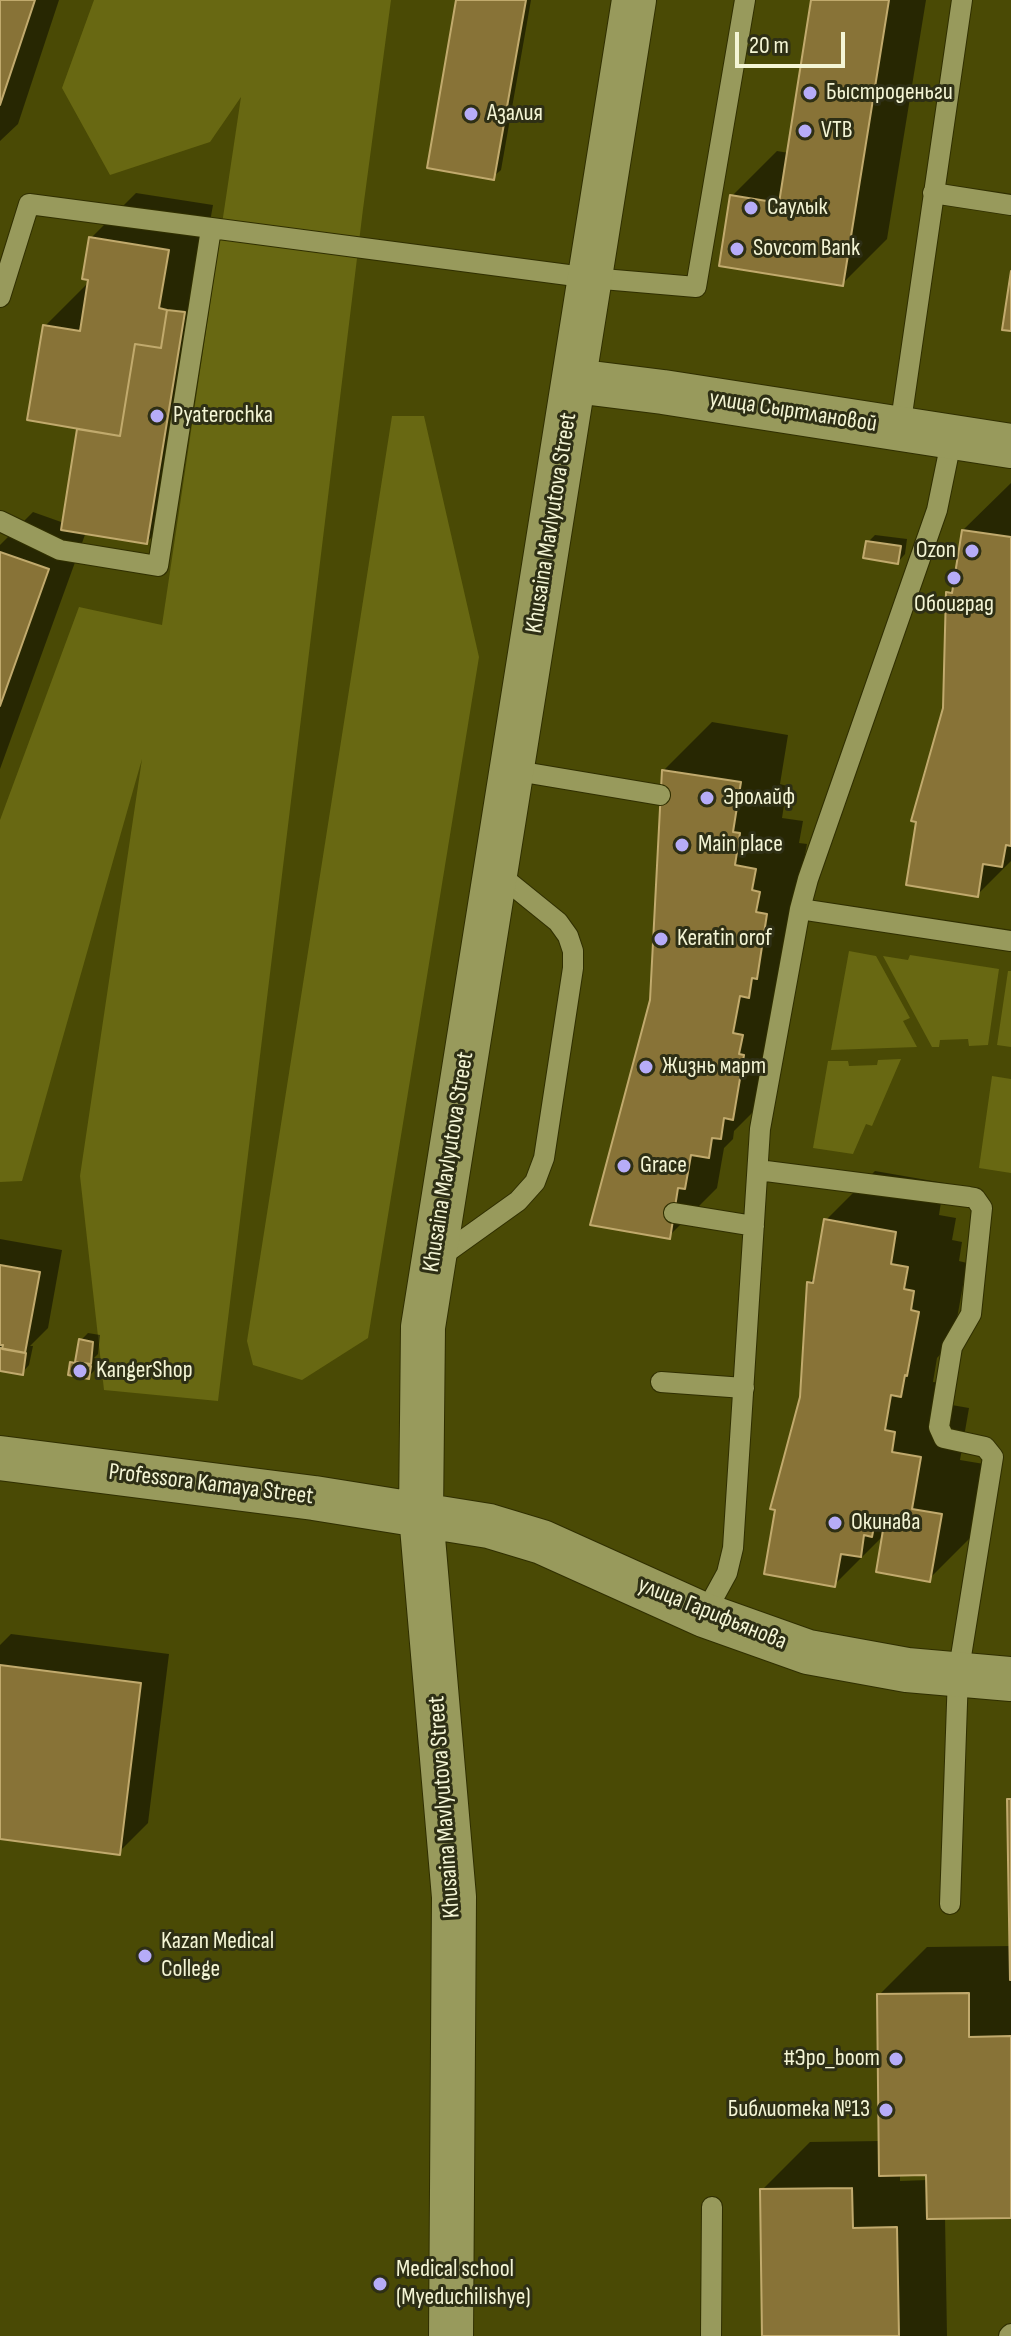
<!DOCTYPE html>
<meta charset="utf-8">
<style>
body{margin:0}
#map{position:relative;width:1011px;height:2336px;overflow:hidden;background:#4a4a05;font-family:"Sofia Sans Condensed",sans-serif}
canvas{display:block}
.scale{position:absolute;left:735px;top:32px;width:110px;height:36px;box-sizing:border-box;border:4px solid #f4f5d5;border-top:0;padding-left:10px;font-size:24px;line-height:28px;white-space:nowrap;color:#f4f5d5;-webkit-text-stroke:6px #2e2f15;paint-order:stroke}
</style>
<div id="map">
<canvas width="1011" height="2336"></canvas>
<div class="scale">20 m</div>
</div>
<script>
const g = document.querySelector('canvas').getContext('2d');
g.lineJoin = 'round';
function fill(path, color) { g.fillStyle = color; g.fill(path, 'evenodd'); }
const shape = rows => new Path2D(rows.map(r => 'M' + r).join(''));
function strokePath(path, color, width, dash) { g.strokeStyle = color; g.lineWidth = width; g.lineCap = dash ? 'butt' : 'round'; g.setLineDash(dash || []); g.stroke(path); }
function drawText(font, color, halo, rows, align = 'center') {
  g.font = font + ' "Sofia Sans Condensed",sans-serif'; g.lineWidth = 6; g.setLineDash([]); g.textBaseline = 'middle'; g.strokeStyle = halo; g.fillStyle = color; for (const [text, x, y, turn = 0] of rows) {
    g.save(); g.translate(x, y); g.rotate((+turn || 0) * Math.PI / 180); g.textAlign = isNaN(turn) ? turn : align; if (halo) g.strokeText(text, 0, 0); g.fillText(text, 0, 0); g.restore();
  }
}
fill(shape([
 [94,0,391,0,363,209,218,1401,104,1390,80,1176,142,759,22,1181,0,1182,0,820,79,607,162,625,241,97,210,142,110,175,62,88],
 [392,416,424,416,479,657,368,1338,302,1380,253,1365,247,1341],
 [849,951,876,956,910,1018,903,1021,917,1047,831,1050],
 [910,955,999,969,988,1045,969,1046,968,1039,940,1040,939,1047,932,1047,883,956,908,960],
 [1008,971,1011,971,1011,1047,997,1045],
 [901,1059,872,1126,866,1124,853,1154,813,1148,828,1061,848,1061,849,1066,877,1065,878,1060],
 [992,1076,1011,1079,1011,1173,979,1168]
]), '#686812');
fill(shape([
 [0,0,59,0,18,124,0,141],
 [458,0,531,0,501,170,493,177],
 [813,0,926,0,887,239,842,284,732,196,777,151,789,153],
 [136,193,213,205,154,535,147,542,86,532,0,769,0,545,33,512,64,523,81,427,45,326,92,279,91,238],
 [1011,483,1011,861,977,895,945,709,948,593,955,586,963,530],
 [875,535,907,539,905,554,898,562,868,542],
 [712,722,788,735,780,784,787,786,782,818,803,821,799,843,807,844,757,1108,734,1131,733,1139,724,1148,717,1188,669,1236,652,1001,664,770],
 [875,1171,944,1183,939,1215,956,1218,952,1240,962,1242,959,1261,967,1263,956,1324,949,1345,937,1358,933,1382,943,1383,940,1403,969,1408,960,1460,990,1465,978,1530,929,1579,884,1535,835,1584,802,1397,809,1283,816,1275,826,1220],
 [0,1239,62,1250,48,1328,30,1346,33,1346,29,1365,22,1373,0,1369],
 [88,1333,100,1335,98,1354,94,1358,98,1359,96,1369,88,1377,72,1363,78,1357,81,1340],
 [11,1634,169,1654,148,1823,119,1852,0,1837,0,1645],
 [1011,1946,1011,2216,945,2216,947,2336,764,2336,762,2190,810,2142,881,2141,879,1995,927,1947],
 [900,2173,928,2173,928,2180,900,2181]
]), '#0007');
const building = shape([
 [0,0,35,0,0,105,0,0],
 [456,0,526,0,494,180,427,168,456,0],
 [811,0,889,0,843,286,719,266,730,195,779,203,811,0],
 [89,237,169,250,159,308,167,310,161,348,135,344,120,436,27,420,43,325,80,331,88,280,82,279,89,237],
 [1011,271,1011,331,1002,330,1011,271],
 [167,310,185,312,147,544,61,530,77,429,120,436,135,344,161,348,167,310],
 [962,530,1011,537,1011,846,1006,845,1002,867,983,864,978,897,906,885,916,822,911,821,943,708,946,592,952,593,962,530],
 [866,541,901,546,898,564,863,558,866,541],
 [0,552,49,569,0,706,0,552],
 [662,770,741,782,733,832,740,833,735,865,756,869,752,890,760,892,756,912,767,914,757,979,752,978,749,998,740,996,733,1033,743,1035,739,1054,744,1055,733,1120,724,1118,721,1139,712,1138,709,1158,691,1155,685,1189,678,1188,670,1239,590,1225,650,1000,662,770],
 [824,1219,896,1232,891,1264,908,1267,904,1289,914,1291,911,1310,919,1312,907,1376,905,1375,901,1397,891,1395,885,1430,895,1432,892,1452,921,1457,912,1509,942,1514,930,1582,876,1572,885,1518,876,1516,872,1537,864,1535,861,1557,841,1554,835,1587,764,1574,775,1510,770,1509,800,1397,807,1282,813,1283,824,1219],
 [0,1265,40,1272,25,1353,2,1349,3,1345,0,1345,0,1265],
 [79,1339,93,1342,91,1364,75,1362,79,1339],
 [0,1348,26,1353,23,1375,0,1371,0,1348],
 [70,1362,91,1366,89,1379,68,1375,70,1362],
 [0,1665,141,1683,120,1855,0,1839,0,1665],
 [1007,1799,1011,1799,1011,1980,1010,1980,1007,1799],
 [969,1993,969,2037,1011,2036,1011,2218,927,2219,926,2175,879,2176,877,1994,969,1993],
 [852,2188,853,2228,897,2227,899,2336,762,2336,760,2189,852,2188]
]);
fill(building, '#887337');
strokePath(building, '#c1aa6d', 2);
const service = shape([
 [933,193,1011,205],
 [0,297,29,204,591,278,696,287,745,0],
 [900,428,962,0],
 [0,521,60,550,158,566,211,229],
 [511,770,660,795],
 [800,909,1011,941],
 [758,1170,969,1197,975,1198,982,1208,971,1314,952,1347,939,1427,944,1438,985,1447,993,1457,958,1675,950,1904],
 [674,1213,754,1226],
 [437,1259,518,1201,535,1182,544,1158,573,968,573,951,568,936,558,922,495,871],
 [661,1382,744,1388],
 [704,1615,727,1573,733,1548,760,1129,800,909,808,879,937,510,952,437],
 [711,2336,712,2207],
 [1009,2336,1011,2334]
]);
const tertiary = shape([
 [575,381,663,392,1011,446],
 [0,1458,314,1498,489,1526,542,1542,704,1615,808,1652,907,1670,1011,1679],
 [451,2336,454,1897,421,1515,423,1327,634,0]
]);
strokePath(service, '#302f00', 22);
strokePath(tertiary, '#302f00', 46);
strokePath(service, '#989a5c', 20);
strokePath(tertiary, '#989a5c', 44);
for (const [x, y, r, color] of [
 [810,93,8,"#b6acf8"],
 [471,114,8,"#b6acf8"],
 [805,131,8,"#b6acf8"],
 [751,208,8,"#b6acf8"],
 [737,249,8,"#b6acf8"],
 [157,416,8,"#b6acf8"],
 [972,551,8,"#b6acf8"],
 [954,578,8,"#b6acf8"],
 [707,798,8,"#b6acf8"],
 [682,845,8,"#b6acf8"],
 [661,939,8,"#b6acf8"],
 [646,1067,8,"#b6acf8"],
 [624,1166,8,"#b6acf8"],
 [80,1371,8,"#b6acf8"],
 [835,1523,8,"#b6acf8"],
 [145,1956,8,"#b6acf8"],
 [896,2059,8,"#b6acf8"],
 [886,2110,8,"#b6acf8"],
 [380,2284,8,"#b6acf8"]
]) { const dot = new Path2D(); dot.arc(x, y, r, 0, 2 * Math.PI); g.fillStyle = color; g.fill(dot); strokePath(dot, '#2e2f15', 3); }
drawText('24px', '#f4f5d5', '#2e2f15', [
 ["Быстроденьги",826,93],
 ["Азалия",487,114],
 ["VTB",821,131],
 ["Саулык",767,208],
 ["Sovcom Bank",753,249],
 ["Pyaterochka",173,416],
 ["Ozon",956,551,"right"],
 ["Обоиград",954,605,"center"],
 ["Эролайф",723,798],
 ["Main place",698,845],
 ["Keratin orof",677,939],
 ["Жизнь март",662,1067],
 ["Grace",640,1166],
 ["KangerShop",96,1371],
 ["Окинава",851,1523],
 ["Kazan Medical",161,1942],
 ["College",161,1970],
 ["#Эро_boom",880,2059,"right"],
 ["Библиотека №13",870,2110,"right"],
 ["Medical school",396,2270],
 ["(Myeduchilishye)",396,2298]
], 'left');
drawText('24px', '#f4f5d5', '#2e2f15', [
 ["улица Сыртлановой",793,412,9],
 ["Khusaina Mavlyutova Street",552,523,-81],
 ["Khusaina Mavlyutova Street",449,1162,-81],
 ["Professora Kamaya Street",211,1485,7],
 ["улица Гарифьянова",712,1614,22],
 ["Khusaina Mavlyutova Street",445,1807,-94]
]);
</script>
